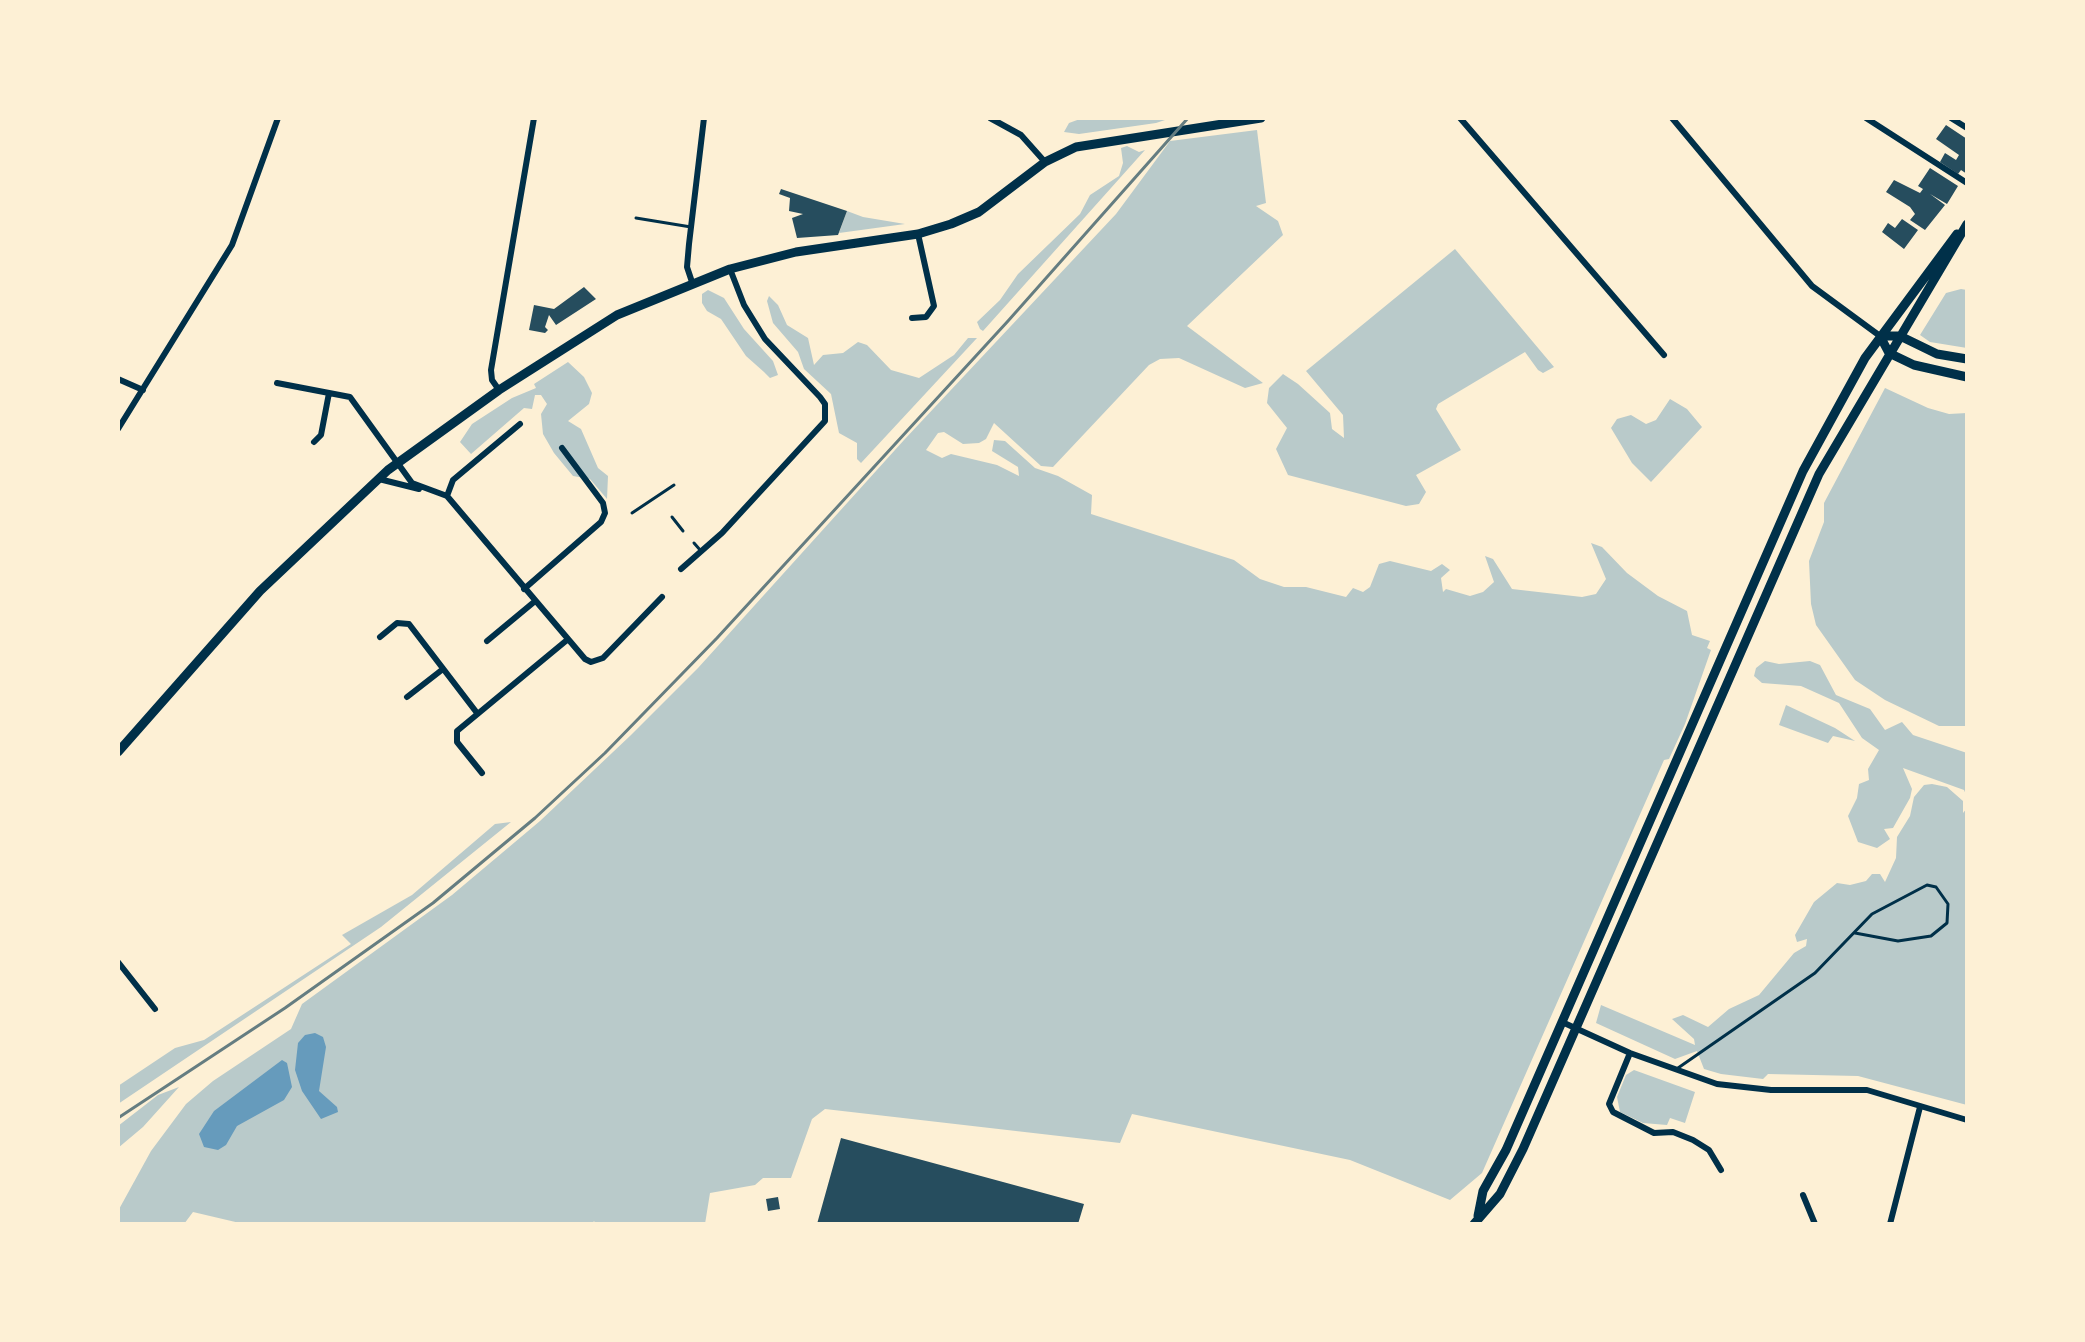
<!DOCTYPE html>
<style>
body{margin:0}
#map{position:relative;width:2085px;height:1342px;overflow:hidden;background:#fdf0d5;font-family:"Alegreya Sans",sans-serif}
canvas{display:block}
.frame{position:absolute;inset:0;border:120px solid #fdf0d5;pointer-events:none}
</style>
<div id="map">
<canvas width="2085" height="1342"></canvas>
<div class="frame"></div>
</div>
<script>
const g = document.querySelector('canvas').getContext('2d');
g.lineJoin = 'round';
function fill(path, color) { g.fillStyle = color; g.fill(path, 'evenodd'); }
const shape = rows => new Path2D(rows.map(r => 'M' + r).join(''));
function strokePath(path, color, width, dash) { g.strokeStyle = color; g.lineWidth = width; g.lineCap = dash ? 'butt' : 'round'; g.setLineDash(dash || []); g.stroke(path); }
fill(shape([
 [1171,118,1156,123,1079,134,1064,132,1069,123,1080,119],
 [1257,130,1266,203,1256,206,1278,221,1283,235,1187,326,1263,383,1245,388,1179,358,1160,359,1149,365,1053,467,1041,466,994,423,986,439,979,443,963,444,944,432,938,433,926,450,942,458,951,454,997,465,1019,476,1018,467,992,451,994,440,1005,441,1035,468,1058,476,1092,495,1091,514,1234,560,1260,579,1284,587,1306,587,1346,597,1353,588,1363,592,1370,587,1379,564,1390,561,1431,571,1442,564,1450,570,1441,578,1443,592,1446,589,1470,596,1483,592,1494,582,1485,556,1493,559,1512,589,1582,597,1596,594,1606,579,1591,543,1602,547,1627,573,1658,596,1687,611,1692,635,1710,641,1707,648,1711,650,1685,724,1669,759,1664,760,1482,1173,1450,1200,1350,1160,1132,1114,1120,1143,825,1109,812,1119,791,1178,763,1178,755,1185,710,1193,705,1224,596,1224,594,1221,592,1224,244,1224,193,1212,184,1224,118,1224,118,1211,151,1151,186,1104,213,1081,291,1029,302,1004,452,895,540,821,631,735,698,668,904,440,1116,214,1170,141],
 [1127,146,1139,152,1145,150,983,331,980,329,977,322,1000,300,1018,274,1080,214,1090,195,1119,176,1123,163,1121,148],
 [847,211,863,217,905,224,839,233],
 [1455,249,1554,367,1543,373,1538,370,1525,352,1438,404,1436,409,1461,450,1416,475,1426,492,1419,504,1406,506,1288,475,1276,449,1287,428,1267,403,1269,388,1283,374,1298,384,1330,413,1332,429,1344,438,1343,415,1306,371],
 [1961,289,1967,290,1967,348,1930,342,1920,335,1946,293],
 [708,290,724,298,744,329,773,361,778,375,770,378,764,372,746,356,721,319,707,311,702,303,702,294],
 [769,296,778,305,787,325,808,338,814,365,823,355,843,353,858,342,867,345,891,370,919,378,954,355,968,338,977,338,861,463,857,459,857,443,839,433,831,394,804,369,798,352,773,323,767,301],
 [568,362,584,377,592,393,589,404,568,421,581,429,598,468,608,476,607,499,590,479,573,476,554,453,543,434,541,414,547,404,541,395,535,395,532,409,524,408,471,454,460,442,472,424,512,398,536,388,534,384],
 [1885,388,1928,408,1949,414,1967,413,1967,726,1939,726,1885,700,1855,680,1816,625,1811,604,1809,561,1824,522,1824,503],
 [1670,399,1687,409,1702,427,1651,482,1632,463,1611,428,1617,419,1631,415,1646,424,1656,420],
 [1765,661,1779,664,1810,661,1820,665,1836,695,1870,709,1885,730,1902,722,1913,735,1967,753,1967,797,1964,790,1903,768,1912,789,1910,798,1893,828,1884,829,1890,839,1877,848,1858,842,1848,816,1857,798,1859,784,1869,780,1868,769,1879,750,1862,738,1839,703,1801,686,1762,683,1754,676,1756,668],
 [1786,705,1835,728,1855,741,1833,736,1828,743,1779,725],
 [1932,784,1947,787,1963,801,1963,813,1967,808,1967,1105,1858,1076,1768,1074,1763,1079,1721,1074,1704,1069,1697,1051,1675,1059,1596,1023,1601,1005,1695,1045,1694,1039,1672,1019,1683,1015,1708,1027,1729,1009,1759,995,1794,953,1806,946,1807,939,1797,942,1795,935,1814,902,1837,883,1850,885,1866,881,1872,874,1880,874,1885,882,1896,858,1897,837,1910,816,1914,797,1924,785],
 [511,822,381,927,118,1104,118,1086,175,1048,204,1040,351,944,342,935,412,895,495,824],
 [1634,1070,1695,1092,1685,1123,1670,1118,1667,1125,1643,1123,1620,1112,1617,1097,1626,1075],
 [179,1087,143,1127,118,1148,118,1126,158,1095]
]), '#b9caca');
fill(shape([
 [315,1033,323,1037,326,1047,319,1091,337,1107,338,1112,321,1119,302,1091,295,1070,298,1043,305,1035],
 [282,1060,287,1063,292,1087,284,1100,237,1126,226,1145,218,1150,204,1147,199,1134,214,1111]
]), '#669bbc');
fill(shape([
 [1946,125,1967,139,1967,174,1961,170,1958,174,1940,162,1945,153,1956,160,1959,155,1936,139],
 [1930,168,1958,186,1947,204,1930,194,1945,205,1925,230,1910,220,1915,214,1910,207,1886,192,1894,180,1920,193,1923,189,1918,186],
 [781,189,847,211,838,235,797,238,792,218,803,214,789,211,790,198,779,194],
 [1902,219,1918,230,1904,249,1882,232,1888,223,1895,228],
 [584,287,596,299,556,325,549,315,545,327,548,330,545,333,529,330,534,305,554,309],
 [841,1138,1084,1204,1078,1224,817,1224],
 [778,1197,780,1209,768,1211,766,1199]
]), '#264d5e');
strokePath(shape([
 [636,218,691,227],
 [632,513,674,485],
 [672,517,683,531],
 [694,543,701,551],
 [1678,1068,1815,973,1872,914,1927,885,1936,887,1948,904,1947,923,1931,936,1898,941,1855,933]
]), '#003049', 3);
strokePath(shape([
 [990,118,1021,135,1045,162],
 [1460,118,1664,355],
 [1672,118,1812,286,1880,336],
 [1866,118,1967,183],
 [1951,118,1967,128],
 [692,282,687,267,689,244,704,118],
 [912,318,926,317,934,306,918,234],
 [118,379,143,390],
 [277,383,350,397,412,483,447,496,585,659,591,662,603,658,662,597],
 [499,390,492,380,491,370,534,118],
 [118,429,232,245,278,118],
 [314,442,321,435,329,393],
 [379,479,419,489],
 [447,496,453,480,520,424],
 [681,569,722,533,825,421,825,404,820,397,765,339,744,305,730,269],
 [524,589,601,522,605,513,603,503,562,448],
 [380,637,397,623,409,624,477,713],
 [487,641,534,602],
 [407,697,443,669],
 [482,773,457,742,457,731,567,640],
 [118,962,155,1009],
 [1562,1022,1630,1053,1717,1084,1771,1090,1867,1090,1967,1120],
 [1630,1053,1609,1104,1613,1112,1654,1133,1673,1132,1693,1140,1709,1150,1721,1170],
 [1803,1195,1815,1224],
 [1890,1224,1920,1107]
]), '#003049', 6);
strokePath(shape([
 [1880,336,1889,353,1914,365,1967,377],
 [1880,336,1900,336,1937,354,1967,359],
 [118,752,260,591,388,470,499,390,617,315,730,269,796,252,918,234,951,224,979,212,1045,162,1076,147,1261,118],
 [1478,1216,1483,1191,1506,1150,1803,471,1865,358,1957,234],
 [1474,1224,1500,1194,1523,1149,1819,474,1967,224]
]), '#003049', 9);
strokePath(shape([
 [118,1118,285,1008,433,903,535,818,605,753,717,638,1008,321,1188,118]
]), '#657d81', 3);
</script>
